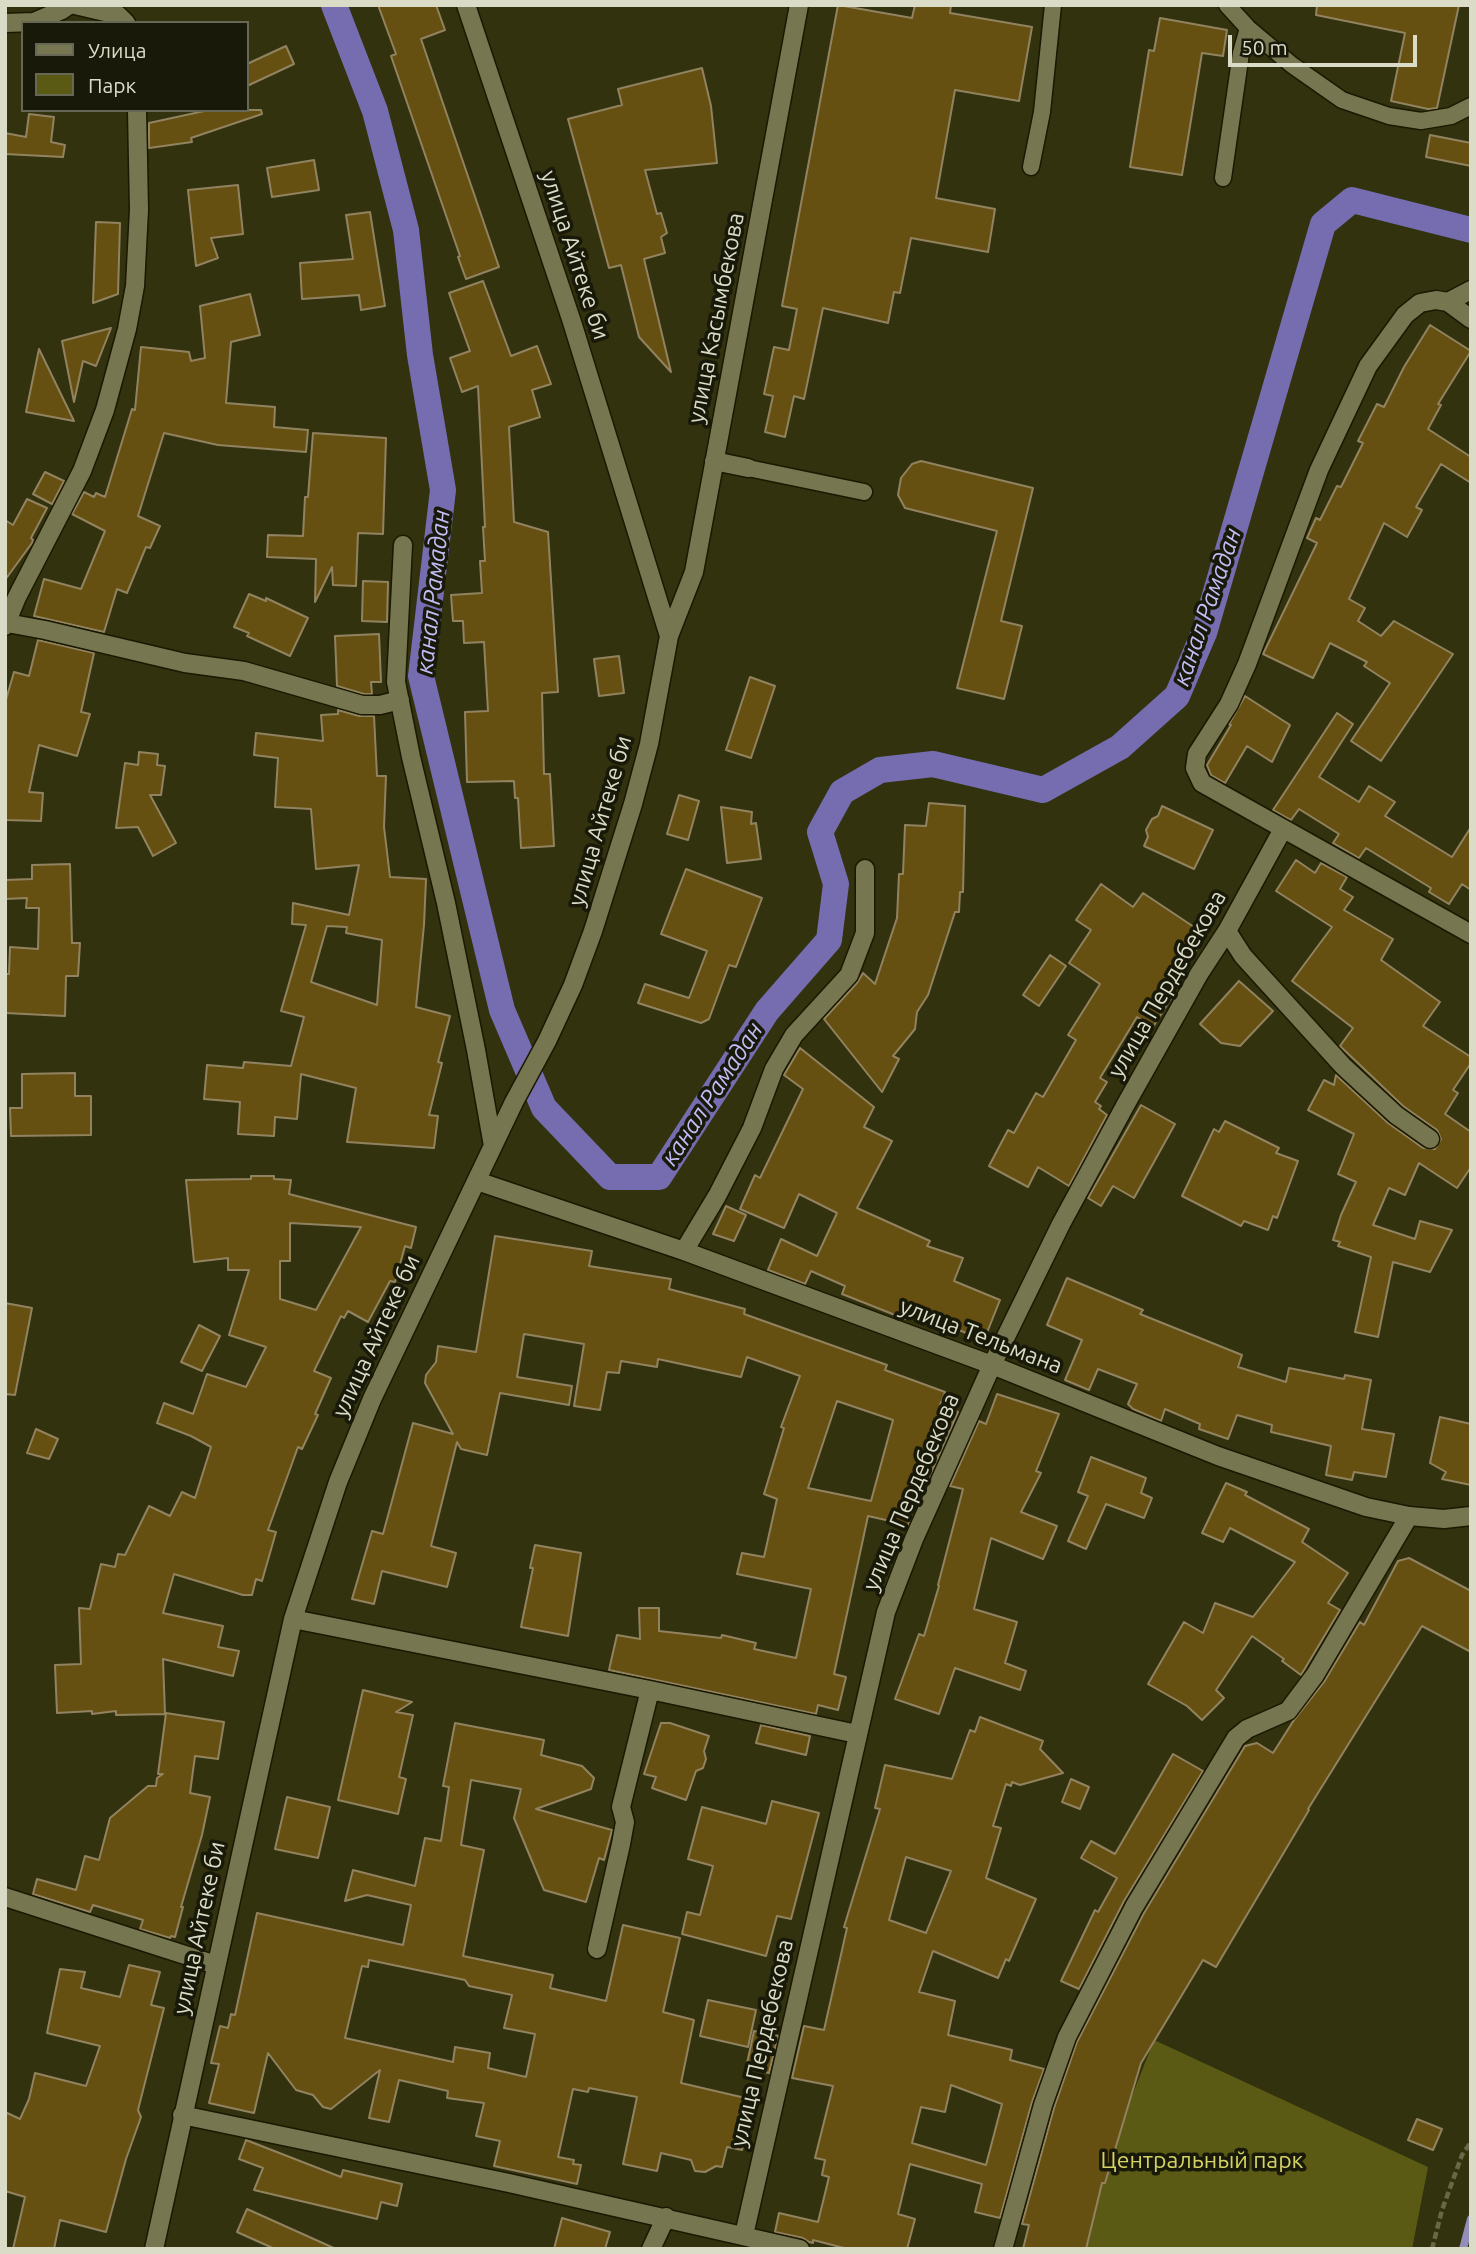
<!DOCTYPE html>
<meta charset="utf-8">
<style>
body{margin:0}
#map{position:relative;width:1476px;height:2254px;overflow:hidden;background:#32320e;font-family:Ubuntu,sans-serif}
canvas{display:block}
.frame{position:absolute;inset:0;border:7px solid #dbdcc8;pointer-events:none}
.legend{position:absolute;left:21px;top:21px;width:228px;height:91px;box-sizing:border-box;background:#19190a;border:2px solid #676756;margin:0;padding:9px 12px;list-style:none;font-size:21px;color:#dbdcc8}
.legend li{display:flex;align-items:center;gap:14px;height:35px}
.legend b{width:35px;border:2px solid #676756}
.scale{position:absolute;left:1228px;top:35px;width:189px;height:32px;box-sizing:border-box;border:4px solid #dbdcc8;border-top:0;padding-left:9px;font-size:21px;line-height:24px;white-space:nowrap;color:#dbdcc8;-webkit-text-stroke:5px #19190a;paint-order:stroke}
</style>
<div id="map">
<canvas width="1476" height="2254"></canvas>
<div class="frame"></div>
<ul class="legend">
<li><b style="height:9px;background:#767651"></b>Улица</li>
<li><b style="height:19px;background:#5b5a15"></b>Парк</li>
</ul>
<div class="scale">50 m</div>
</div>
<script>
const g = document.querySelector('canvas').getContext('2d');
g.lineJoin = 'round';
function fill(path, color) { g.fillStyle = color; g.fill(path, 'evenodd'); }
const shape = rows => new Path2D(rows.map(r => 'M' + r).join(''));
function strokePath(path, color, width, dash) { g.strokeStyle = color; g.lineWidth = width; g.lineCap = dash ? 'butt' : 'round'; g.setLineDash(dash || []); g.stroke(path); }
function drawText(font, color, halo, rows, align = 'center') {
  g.font = font + ' Ubuntu,sans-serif'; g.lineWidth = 7; g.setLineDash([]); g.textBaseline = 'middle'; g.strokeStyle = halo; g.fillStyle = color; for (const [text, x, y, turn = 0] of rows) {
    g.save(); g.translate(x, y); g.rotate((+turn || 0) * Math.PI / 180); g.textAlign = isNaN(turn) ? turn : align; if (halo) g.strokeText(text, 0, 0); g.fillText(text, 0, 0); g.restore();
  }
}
fill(shape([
 [1154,2040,1428,2167,1412,2249,1032,2249,1101,2175]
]), '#5b5a15');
strokePath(shape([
 [1463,2249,1471,2219]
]), '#948eb7', 8);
strokePath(shape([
 [334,5,375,111,406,230,420,355,443,490,421,676,502,1010,544,1108,610,1177,659,1177,767,1011,829,940,836,884,820,832,842,792,880,770,933,764,1043,790,1120,747,1177,696,1204,633,1323,224,1352,200,1471,230]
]), '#756db0', 26);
const building = shape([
 [378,5,436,5,445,30,421,39,499,267,466,279,458,257,460,256,391,56,396,54,378,5],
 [838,5,912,18,915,5,951,5,950,13,1032,27,1019,101,955,90,936,198,995,209,988,252,911,238,900,293,894,292,888,323,823,308,804,399,794,396,785,437,765,432,773,396,764,394,774,347,789,350,797,309,782,306,838,5],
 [1317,5,1459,5,1437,108,1428,109,1391,101,1405,33,1316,15,1317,5],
 [1160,18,1227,30,1223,56,1202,53,1182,175,1130,167,1149,50,1154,51,1160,18],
 [286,46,294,64,247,86,247,64,286,46],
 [702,68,711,106,717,163,645,170,657,214,661,213,667,233,661,237,665,253,644,259,671,372,639,337,621,265,609,268,568,119,622,105,618,89,702,68],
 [209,110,261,110,262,114,191,138,192,142,149,148,149,123,209,110],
 [29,114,54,117,51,142,65,145,63,157,5,154,5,133,26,137,29,114],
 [1430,135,1471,143,1471,166,1426,157,1430,135],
 [314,160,319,190,272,197,267,168,314,160],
 [238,185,243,234,211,238,218,258,196,266,188,190,238,185],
 [370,212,385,306,361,310,359,295,302,299,300,263,353,259,346,215,370,212],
 [96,222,120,223,118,294,93,303,96,222],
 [483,281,511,356,537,346,551,384,532,390,540,417,509,427,514,522,548,532,558,692,542,693,544,774,550,774,554,846,521,848,518,798,515,798,514,781,467,782,465,712,488,711,484,642,464,643,463,621,453,621,451,595,482,593,480,561,485,561,483,527,485,527,478,386,462,392,450,358,470,351,449,293,483,281],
 [250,294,260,335,231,342,226,403,275,407,274,427,308,430,306,452,218,445,164,433,138,516,160,526,150,548,146,547,127,593,117,589,104,632,34,616,44,579,81,589,105,531,72,514,84,492,94,497,96,493,105,497,132,409,135,410,141,347,189,352,191,361,205,358,200,306,250,294],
 [1430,325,1471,351,1438,404,1441,405,1428,429,1471,457,1471,483,1441,464,1416,507,1422,510,1407,537,1384,523,1349,599,1365,608,1358,621,1381,636,1394,621,1453,654,1381,761,1351,741,1390,683,1364,666,1367,662,1330,643,1313,678,1263,654,1317,543,1307,538,1316,518,1320,520,1337,486,1341,487,1363,443,1358,441,1377,404,1384,407,1404,367,1430,325],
 [111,328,96,366,83,361,74,402,62,341,111,328],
 [39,349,74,421,26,412,39,349],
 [313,433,386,438,383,534,358,533,356,586,333,585,332,567,315,602,316,559,267,557,268,535,303,536,305,497,308,497,313,433],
 [921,461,1033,488,1001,621,1022,626,1004,699,957,688,997,531,905,508,898,495,901,478,912,464,921,461],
 [45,472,64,481,52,504,33,494,45,472],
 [27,499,47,508,31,538,33,540,32,543,5,580,5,520,13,525,27,499],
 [363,581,388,582,387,622,362,621,363,581],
 [249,594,266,601,266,598,308,618,290,656,247,636,249,633,234,627,249,594],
 [379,634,381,682,371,682,372,694,364,694,337,686,335,636,379,634],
 [38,640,94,653,81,712,90,714,77,756,39,745,29,792,43,793,41,821,5,820,5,703,14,672,29,676,38,640],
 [619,656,624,693,599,696,594,659,619,656],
 [750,677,775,686,751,758,726,750,750,677],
 [1245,696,1290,725,1272,762,1247,746,1225,783,1211,775,1207,765,1231,725,1229,724,1245,696],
 [338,710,359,716,374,716,377,776,386,776,384,827,390,877,426,879,424,925,416,1007,450,1016,438,1062,442,1063,429,1115,438,1116,434,1148,347,1142,356,1088,301,1074,297,1119,275,1117,274,1136,238,1134,240,1102,204,1099,207,1065,243,1068,244,1062,291,1066,304,1017,281,1011,306,925,292,924,293,903,349,915,359,865,316,869,311,809,275,807,278,758,254,755,256,733,323,741,321,715,338,714,338,710],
 [327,926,347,927,346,933,382,940,377,1005,311,982,327,926],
 [1337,713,1353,724,1319,777,1359,802,1369,786,1395,802,1385,816,1452,857,1471,827,1471,890,1462,884,1449,904,1429,892,1431,888,1366,848,1359,858,1333,843,1339,834,1299,809,1291,820,1273,810,1337,713],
 [139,752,158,754,157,765,165,766,161,795,150,795,176,843,153,856,138,827,116,828,125,763,138,765,139,752],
 [679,795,699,801,688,840,667,834,679,795],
 [929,803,965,806,963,892,960,892,959,912,955,912,928,995,917,1012,915,1029,893,1056,899,1059,882,1092,824,1019,857,983,863,973,875,984,897,918,899,874,903,874,905,825,926,826,929,803],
 [1162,806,1213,830,1194,869,1144,846,1148,837,1146,830,1152,819,1158,816,1162,806],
 [721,807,752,812,751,824,756,823,761,859,727,863,721,807],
 [1296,860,1315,873,1321,863,1347,877,1340,889,1353,897,1344,910,1393,939,1381,960,1440,1002,1423,1026,1471,1057,1471,1063,1453,1090,1458,1093,1445,1114,1471,1132,1471,1167,1457,1188,1419,1163,1405,1195,1389,1188,1373,1225,1415,1239,1420,1221,1452,1230,1430,1272,1393,1262,1378,1337,1355,1332,1371,1257,1338,1246,1340,1242,1333,1240,1341,1215,1356,1182,1338,1174,1354,1134,1308,1110,1324,1080,1334,1085,1336,1075,1388,1123,1423,1148,1435,1149,1441,1139,1437,1130,1403,1106,1340,1046,1353,1028,1292,981,1332,927,1276,891,1296,860],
 [70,864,72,943,80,943,78,976,66,976,65,1016,5,1013,5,974,9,974,10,947,38,949,39,908,26,908,27,898,5,899,5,880,32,879,32,865,70,864],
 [686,869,762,898,736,967,729,965,709,1019,701,1023,638,1003,645,984,689,998,707,951,661,934,686,869],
 [1101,884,1133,907,1143,893,1206,935,1171,989,1172,997,1153,1027,1137,1017,1100,1078,1107,1082,1095,1102,1101,1106,1099,1109,1107,1115,1069,1186,1038,1167,1028,1187,989,1166,1008,1130,1014,1133,1036,1093,1043,1097,1076,1040,1068,1035,1100,984,1069,963,1091,930,1076,920,1101,884],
 [1050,955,1066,966,1039,1006,1023,995,1050,955],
 [1239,981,1273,1011,1240,1046,1221,1043,1200,1024,1239,981],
 [800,1048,874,1107,864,1127,892,1141,857,1208,930,1241,927,1246,963,1258,954,1281,1000,1300,984,1340,908,1310,905,1319,875,1307,842,1294,845,1286,811,1271,805,1284,768,1270,781,1239,817,1256,837,1213,799,1194,784,1228,740,1209,755,1175,760,1178,803,1089,784,1075,800,1048],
 [75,1073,75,1096,91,1096,91,1135,11,1136,10,1108,22,1108,22,1074,75,1073],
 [1141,1105,1175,1124,1134,1198,1113,1186,1101,1206,1088,1198,1141,1105],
 [1225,1121,1279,1148,1276,1153,1298,1161,1277,1218,1273,1216,1268,1230,1244,1221,1241,1226,1182,1196,1214,1129,1219,1132,1225,1121],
 [251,1176,274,1176,274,1179,291,1180,289,1194,416,1227,411,1248,405,1246,395,1282,390,1281,368,1322,348,1311,344,1318,341,1316,314,1371,331,1378,315,1414,318,1415,302,1449,298,1447,268,1530,276,1532,262,1581,256,1579,252,1595,243,1595,174,1574,163,1613,223,1626,218,1647,239,1651,233,1676,163,1659,165,1714,116,1715,116,1711,92,1714,92,1711,57,1713,55,1665,81,1664,79,1608,90,1609,101,1564,115,1567,118,1554,125,1555,149,1506,170,1516,182,1492,195,1498,211,1447,191,1436,157,1423,164,1403,193,1414,207,1374,246,1387,266,1347,229,1335,249,1270,228,1270,228,1258,194,1262,186,1180,251,1179,251,1176],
 [290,1223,361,1227,316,1310,280,1299,280,1261,290,1261,290,1223],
 [726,1206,746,1215,734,1241,713,1234,726,1206],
 [495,1236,592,1251,589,1266,671,1279,669,1289,745,1309,744,1314,887,1365,885,1370,945,1392,940,1405,958,1412,928,1480,922,1479,908,1525,868,1516,834,1674,846,1677,838,1710,818,1705,816,1714,609,1670,617,1635,640,1639,639,1608,659,1608,659,1631,721,1638,722,1635,756,1643,754,1649,796,1658,811,1589,737,1574,742,1553,764,1557,777,1499,764,1494,784,1428,781,1427,800,1376,747,1357,741,1377,658,1359,657,1367,621,1361,619,1373,607,1372,600,1410,574,1406,584,1344,524,1334,517,1377,572,1386,569,1405,500,1393,487,1455,461,1449,457,1442,431,1546,456,1553,447,1587,382,1571,374,1604,352,1599,372,1531,383,1534,413,1423,453,1434,425,1383,426,1375,436,1362,438,1346,476,1352,495,1236],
 [837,1401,893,1420,871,1501,808,1488,837,1401],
 [1067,1278,1143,1310,1140,1314,1242,1355,1238,1367,1286,1382,1289,1368,1344,1379,1345,1375,1371,1380,1362,1429,1394,1434,1386,1477,1354,1472,1352,1480,1326,1475,1331,1446,1271,1432,1272,1425,1237,1415,1228,1439,1199,1429,1200,1424,1165,1409,1161,1421,1133,1409,1128,1404,1137,1384,1098,1369,1089,1390,1065,1380,1082,1340,1047,1325,1067,1278],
 [5,1303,32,1308,15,1395,5,1394,5,1303],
 [199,1325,220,1336,202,1371,181,1362,199,1325],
 [997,1394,1059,1414,1036,1471,1041,1473,1021,1512,1057,1526,1043,1559,991,1538,974,1609,1017,1622,1005,1663,1026,1671,1020,1690,955,1668,939,1714,895,1699,919,1634,924,1636,939,1586,938,1585,963,1489,950,1486,979,1421,986,1424,997,1394],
 [1440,1417,1471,1424,1471,1485,1442,1479,1446,1472,1430,1463,1440,1417],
 [36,1429,58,1439,49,1459,27,1453,36,1429],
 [1091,1457,1146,1478,1141,1493,1152,1498,1144,1518,1106,1504,1086,1549,1068,1541,1088,1496,1078,1492,1091,1457],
 [1226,1483,1247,1492,1245,1495,1309,1529,1302,1542,1348,1573,1328,1603,1340,1610,1301,1675,1282,1661,1284,1659,1252,1636,1216,1690,1224,1698,1202,1720,1187,1706,1148,1684,1184,1622,1203,1633,1215,1603,1253,1617,1295,1562,1230,1528,1223,1542,1202,1533,1226,1483],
 [535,1545,581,1553,568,1636,521,1627,533,1568,530,1568,535,1545],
 [1409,1558,1471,1591,1471,1652,1422,1626,1308,1809,1309,1810,1216,1967,1203,1960,1141,2063,1105,2183,1102,2183,1086,2249,1023,2249,1029,2225,1022,2224,1054,2108,1077,2042,1144,1913,1245,1746,1257,1743,1273,1753,1294,1720,1324,1682,1360,1622,1364,1625,1398,1561,1409,1558],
 [363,1690,412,1702,396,1712,413,1715,399,1777,406,1779,398,1814,338,1800,363,1690],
 [166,1713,224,1722,218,1759,195,1756,190,1793,210,1797,202,1835,181,1907,183,1907,175,1937,171,1936,170,1938,140,1929,143,1920,93,1905,90,1912,33,1894,37,1879,76,1890,85,1856,99,1860,110,1818,148,1786,156,1786,157,1778,163,1774,158,1774,166,1713],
 [980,1717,1043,1741,1040,1749,1063,1773,1020,1785,1012,1782,1011,1786,1006,1784,993,1826,1001,1828,986,1878,1036,1899,1009,1961,1006,1959,998,1978,933,1951,919,1992,955,2001,948,2035,1012,2050,1010,2060,1044,2069,1032,2102,1000,2218,975,2212,982,2184,910,2164,898,2214,915,2219,907,2249,848,2249,813,2240,813,2243,809,2242,803,2238,775,2232,779,2213,818,2222,829,2177,822,2175,825,2160,815,2158,833,2086,792,2078,804,2026,824,2030,847,1928,844,1927,880,1809,875,1808,885,1765,952,1779,970,1730,975,1732,980,1717],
 [906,1857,951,1871,926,1933,889,1920,906,1857],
 [951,2085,1002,2104,986,2165,912,2143,921,2107,945,2112,951,2085],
 [455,1723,544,1740,541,1755,582,1766,594,1778,591,1789,536,1809,612,1830,604,1860,599,1858,586,1902,544,1890,514,1818,521,1789,471,1780,461,1845,484,1850,463,1956,553,1975,550,1988,606,2001,623,1925,680,1938,663,2012,694,2020,681,2083,754,2100,742,2150,727,2147,722,2167,716,2166,705,2172,695,2171,691,2160,661,2153,657,2171,623,2164,637,2097,589,2088,588,2092,573,2089,558,2157,574,2160,573,2164,581,2165,577,2184,494,2166,500,2141,476,2136,484,2103,447,2098,448,2091,399,2080,389,2122,369,2118,380,2070,331,2109,323,2107,313,2095,296,2090,268,2053,254,2113,209,2103,219,2064,211,2063,220,2026,228,2028,231,2014,235,2015,257,1913,403,1945,411,1905,367,1895,345,1901,353,1870,415,1886,425,1838,441,1841,449,1787,443,1786,455,1723],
 [369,1960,465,1980,469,1986,512,1995,504,2028,535,2034,526,2077,488,2068,490,2053,455,2047,453,2062,345,2038,362,1966,368,1967,369,1960],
 [661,1723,670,1723,709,1736,704,1751,706,1759,703,1768,696,1771,686,1800,652,1788,656,1777,644,1774,661,1723],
 [761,1725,810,1736,806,1755,756,1743,761,1725],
 [1173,1754,1203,1771,1124,1901,1079,1989,1061,1981,1095,1910,1098,1912,1117,1878,1081,1858,1091,1841,1115,1854,1173,1754],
 [1071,1779,1089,1787,1080,1809,1062,1802,1071,1779],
 [287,1797,330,1807,318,1858,275,1849,287,1797],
 [772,1801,819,1813,791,1919,777,1916,766,1956,682,1934,687,1912,700,1915,713,1866,688,1859,702,1807,766,1824,772,1801],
 [129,1965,160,1972,151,2005,164,2008,138,2110,141,2117,126,2159,106,2232,60,2220,54,2249,13,2249,25,2197,5,2191,5,2112,20,2119,29,2099,35,2073,86,2086,100,2046,47,2033,60,1969,85,1972,81,1988,120,1997,129,1965],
 [708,2000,756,2010,748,2047,700,2036,708,2000],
 [754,2031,778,2036,769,2073,746,2068,754,2031],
 [1417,2119,1442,2129,1433,2150,1408,2140,1417,2119],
 [246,2140,341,2177,343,2170,402,2184,397,2206,381,2202,377,2219,254,2190,263,2168,239,2159,246,2140],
 [247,2209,336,2249,275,2249,237,2232,247,2209],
 [562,2218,610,2232,605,2249,554,2249,562,2218]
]);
fill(building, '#654f11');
strokePath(building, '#928360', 2);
const lane = shape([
 [1227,5,1248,28,1292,65,1342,100,1389,116,1421,121,1451,116,1471,106],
 [1031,167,1042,112,1053,5],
 [1223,178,1241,53,1248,28],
 [748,468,864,492]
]);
const street = shape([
 [75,5,118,15,126,23],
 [5,23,34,22,62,10,69,5],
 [1448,302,1471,290],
 [1471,319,1448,302,1436,300,1420,303,1405,315,1368,366,1319,470,1247,664,1229,704,1197,754,1195,768,1202,783,1471,934],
 [714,461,748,468],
 [403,545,396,682,411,757,446,903,476,1050,493,1146],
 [7,623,45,630,185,663,244,671,362,705,380,705,400,700],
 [5,626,17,597,82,471,105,410,127,329,135,286,139,210,137,110],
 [669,636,694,572,799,5],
 [1227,931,1243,956,1343,1066,1396,1115,1430,1139],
 [477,1181,684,1251,992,1365,1218,1456,1366,1507,1409,1516,1444,1519,1471,1516],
 [684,1251,717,1196,752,1128,774,1069,794,1035,849,975,865,933,865,869],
 [293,1619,650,1690,857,1734],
 [5,1897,216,1965],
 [597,1949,621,1844,625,1822,621,1807,650,1690],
 [182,2115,509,2183,800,2249],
 [744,2235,886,1612,914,1539,992,1365,1061,1224,1126,1104,1199,974,1227,931,1283,829],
 [154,2249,293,1619,338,1482,372,1399,514,1102,547,1041,573,985,593,931,633,804,649,744,669,636,572,322,466,5],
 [651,2249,666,2217],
 [1003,2249,1043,2105,1067,2037,1134,1907,1236,1738,1247,1729,1288,1711,1315,1675,1409,1516]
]);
strokePath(lane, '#1a1901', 19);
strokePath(street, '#1a1901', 21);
strokePath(shape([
 [1432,2249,1442,2210,1462,2155,1471,2142]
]), '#686849', 4.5, [7, 3.5]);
strokePath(lane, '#767651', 16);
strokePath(street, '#767651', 18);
drawText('23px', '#dbdcc8', '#19190a', [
 ["улица Айтеке би",575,255,72],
 ["улица Касымбекова",716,318,-79],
 ["улица Айтеке би",600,821,-74],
 ["улица Пердебекова",1167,984,-60],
 ["улица Айтеке би",376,1336,-65],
 ["улица Тельмана",981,1336,21],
 ["улица Пердебекова",911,1492,-67],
 ["улица Айтеке би",199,1928,-78],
 ["улица Пердебекова",762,2043,-77]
]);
drawText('23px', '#d4d264', '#19190a', [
 ["Центральный парк",1202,2160]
]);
drawText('italic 24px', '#c2bdf6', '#19190a', [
 ["канал Рамадан",433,592,-84],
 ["канал Рамадан",1207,607,-71],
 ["канал Рамадан",712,1094,-57]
]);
</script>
